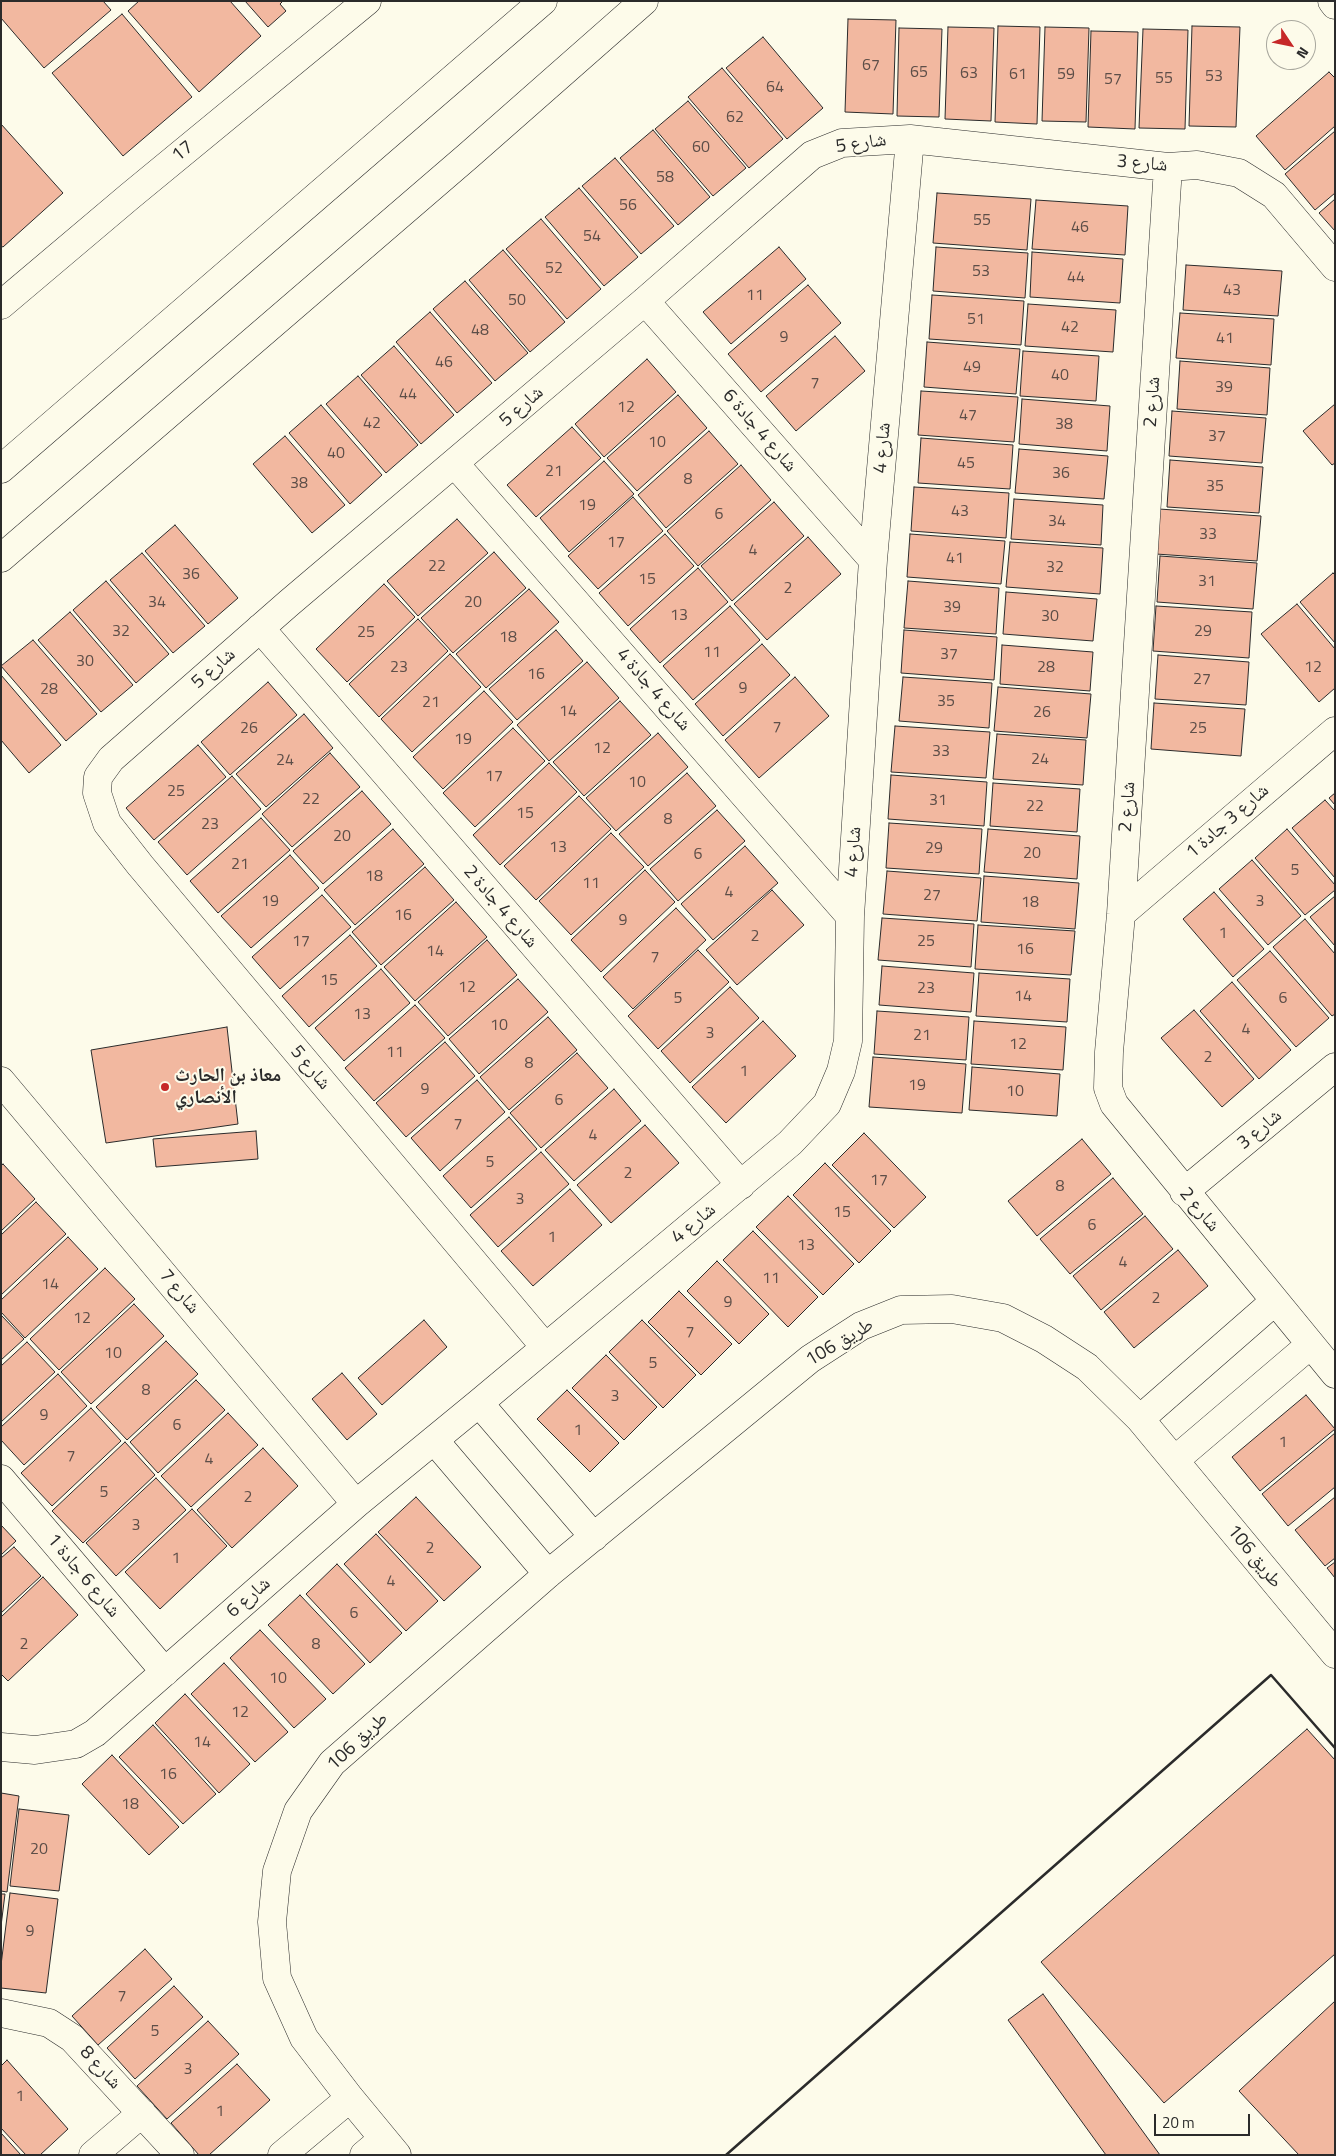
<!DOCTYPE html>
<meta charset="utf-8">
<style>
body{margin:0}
#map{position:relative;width:1336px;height:2156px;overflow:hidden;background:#fdfbea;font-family:"Titillium Web",sans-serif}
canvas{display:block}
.frame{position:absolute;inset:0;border:2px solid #2b2b2b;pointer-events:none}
.north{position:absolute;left:1266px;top:20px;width:50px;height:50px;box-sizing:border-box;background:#fdfbea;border:1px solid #a9a89e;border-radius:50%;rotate:124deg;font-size:14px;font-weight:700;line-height:20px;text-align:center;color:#2b2b2b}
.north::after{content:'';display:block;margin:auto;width:18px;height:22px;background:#c62828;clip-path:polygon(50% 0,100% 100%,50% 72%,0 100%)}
.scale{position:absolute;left:1154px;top:2114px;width:96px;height:22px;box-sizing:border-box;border:2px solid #2b2b2b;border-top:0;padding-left:6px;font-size:15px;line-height:18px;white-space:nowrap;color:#2b2b2b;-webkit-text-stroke:4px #fdfbea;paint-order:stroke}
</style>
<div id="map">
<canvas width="1336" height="2156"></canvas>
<div class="frame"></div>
<div class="north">N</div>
<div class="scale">20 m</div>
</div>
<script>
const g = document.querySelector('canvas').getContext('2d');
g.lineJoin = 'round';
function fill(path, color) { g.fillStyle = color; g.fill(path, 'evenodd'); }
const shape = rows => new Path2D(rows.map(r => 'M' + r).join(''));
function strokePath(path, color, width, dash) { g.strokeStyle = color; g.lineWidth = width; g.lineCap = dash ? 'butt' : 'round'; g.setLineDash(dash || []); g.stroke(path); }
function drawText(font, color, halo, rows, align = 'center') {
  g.font = font + ' "Titillium Web","Noto Naskh Arabic",sans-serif'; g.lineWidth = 4; g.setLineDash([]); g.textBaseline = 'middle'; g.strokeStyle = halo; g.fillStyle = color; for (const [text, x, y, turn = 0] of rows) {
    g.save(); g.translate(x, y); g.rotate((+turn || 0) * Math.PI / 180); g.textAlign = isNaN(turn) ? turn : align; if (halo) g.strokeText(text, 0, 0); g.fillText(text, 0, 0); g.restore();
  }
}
const building = shape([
 [1,1,103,1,111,10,44,68,1,18,1,1],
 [139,1,230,1,261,36,199,92,128,11,139,1],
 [245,1,283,1,280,4,286,11,268,27,245,1],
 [122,14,192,97,123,156,52,73,122,14],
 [848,19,896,20,893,114,845,112,848,19],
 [998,26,1040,27,1037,124,995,122,998,26],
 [1192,26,1240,27,1236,127,1189,126,1192,26],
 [948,27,994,28,991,121,945,119,948,27],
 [1045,27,1089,28,1086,122,1042,121,1045,27],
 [899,28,942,29,939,117,897,116,899,28],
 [1143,29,1188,30,1185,129,1139,128,1143,29],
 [1091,31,1138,32,1135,129,1088,127,1091,31],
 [763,37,823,108,787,139,726,68,763,37],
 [722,68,783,139,749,168,688,97,722,68],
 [1329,72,1335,78,1335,126,1285,170,1256,136,1329,72],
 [688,101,746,168,713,196,655,129,688,101],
 [1,124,63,193,3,247,1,246,1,124],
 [653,130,710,197,678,225,620,158,653,130],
 [1335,131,1335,193,1315,210,1285,174,1335,131],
 [615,158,674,226,641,254,582,186,615,158],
 [579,188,638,257,604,286,545,217,579,188],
 [937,193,1031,199,1027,250,933,243,937,193],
 [1335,199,1335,231,1319,213,1335,199],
 [1036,200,1128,206,1125,255,1032,249,1036,200],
 [541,219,601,289,567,319,506,249,541,219],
 [779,247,806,279,731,344,703,312,779,247],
 [936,247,1028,253,1025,298,933,291,936,247],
 [503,250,565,322,530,352,469,280,503,250],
 [1032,252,1123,259,1120,303,1030,297,1032,252],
 [1186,265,1282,271,1278,316,1183,310,1186,265],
 [465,281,528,353,495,381,433,309,465,281],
 [808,285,841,323,761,392,728,354,808,285],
 [932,295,1024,301,1021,345,929,339,932,295],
 [1028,304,1116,310,1113,352,1025,346,1028,304],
 [430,312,492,383,457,413,396,342,430,312],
 [1180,313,1274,319,1271,365,1176,358,1180,313],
 [835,336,865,371,796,431,766,396,835,336],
 [927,342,1020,349,1016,394,924,387,927,342],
 [394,346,454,415,421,444,361,375,394,346],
 [1023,351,1099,356,1096,401,1020,396,1023,351],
 [647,359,676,392,604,457,575,424,647,359],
 [1180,361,1270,368,1267,415,1177,409,1180,361],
 [358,376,418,445,386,473,326,404,358,376],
 [921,391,1018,397,1014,442,918,435,921,391],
 [678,395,707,428,637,491,607,458,678,395],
 [1022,399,1110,406,1107,451,1019,444,1022,399],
 [1335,404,1335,463,1332,465,1303,431,1335,404],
 [321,405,382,475,350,504,289,433,321,405],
 [1172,411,1266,418,1262,463,1169,456,1172,411],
 [572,427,601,458,536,517,507,485,572,427],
 [709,431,738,464,666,528,638,495,709,431],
 [285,436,345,505,312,533,253,464,285,436],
 [921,438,1013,445,1010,489,918,483,921,438],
 [1019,449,1108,456,1104,499,1015,493,1019,449],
 [1170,460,1263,467,1259,513,1167,507,1170,460],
 [604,461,634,494,569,552,540,518,604,461],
 [741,465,771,500,698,566,667,531,741,465],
 [914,487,1009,493,1006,538,911,531,914,487],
 [633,497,663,531,598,589,568,556,633,497],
 [1014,499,1103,505,1101,545,1011,539,1014,499],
 [774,502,804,536,732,601,701,566,774,502],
 [1159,509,1261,516,1257,561,1156,554,1159,509],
 [457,519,488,553,418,616,387,581,457,519],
 [175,525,238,598,208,624,145,551,175,525],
 [665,534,694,566,628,626,599,593,665,534],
 [910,534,1005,541,1001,584,907,577,910,534],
 [808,537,841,574,767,640,734,604,808,537],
 [1010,542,1103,548,1100,594,1006,587,1010,542],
 [494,552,526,588,453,653,421,618,494,552],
 [142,553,205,626,173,653,110,580,142,553],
 [1160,556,1257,563,1253,609,1157,602,1160,556],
 [698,568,728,602,660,663,630,629,698,568],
 [1333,573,1335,575,1335,643,1300,602,1333,573],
 [106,581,169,654,136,683,73,610,106,581],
 [908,581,999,588,996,634,904,628,908,581],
 [384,584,415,617,347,682,316,649,384,584],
 [529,589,559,622,486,688,456,654,529,589],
 [1006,592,1097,599,1093,641,1003,634,1006,592],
 [1297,604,1335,649,1335,688,1319,702,1261,634,1297,604],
 [730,606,760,640,693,700,663,666,730,606],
 [1156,606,1252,612,1249,658,1153,651,1156,606],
 [70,612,133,685,101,712,38,640,70,612],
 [418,619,448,651,379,717,349,684,418,619],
 [556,630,583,661,517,720,489,689,556,630],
 [904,630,997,637,994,680,901,673,904,630],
 [33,640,97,714,66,741,1,666,33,640],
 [762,644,790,675,723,736,695,704,762,644],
 [1002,645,1093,652,1090,691,1000,684,1002,645],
 [450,654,481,687,412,752,381,719,450,654],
 [1158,655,1249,662,1246,705,1155,699,1158,655],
 [587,662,619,698,549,761,517,725,587,662],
 [1,675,61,745,29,773,1,740,1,675],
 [795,677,829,716,759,778,725,740,795,677],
 [903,677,992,683,989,728,899,721,903,677],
 [268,682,297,715,230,775,201,742,268,682],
 [998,687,1091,694,1087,738,994,731,998,687],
 [484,691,513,722,443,789,413,757,484,691],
 [620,701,651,735,584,796,553,762,620,701],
 [1154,703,1245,709,1241,756,1151,749,1154,703],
 [304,714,333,748,266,807,236,774,304,714],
 [895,726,990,732,986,778,891,772,895,726],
 [513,728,545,761,475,827,443,793,513,728],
 [658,733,688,767,616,831,586,798,658,733],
 [997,734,1086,740,1083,785,993,779,997,734],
 [198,745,226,777,154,840,126,808,198,745],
 [330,753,360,787,292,847,262,814,330,753],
 [549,763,577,792,500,865,473,835,549,763],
 [687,773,716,806,648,866,619,834,687,773],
 [891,775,987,782,984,826,888,819,891,775],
 [232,776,261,809,187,875,158,842,232,776],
 [993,783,1080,789,1077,832,990,826,993,783],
 [362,791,391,824,323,884,293,851,362,791],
 [1335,793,1335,805,1329,798,1335,793],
 [579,796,611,829,536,900,504,866,579,796],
 [1325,800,1335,811,1335,878,1292,828,1325,800],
 [717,810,745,841,678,901,650,869,717,810],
 [261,818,290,850,218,913,190,881,261,818],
 [889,823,982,829,979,874,886,868,889,823],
 [393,829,424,864,355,925,324,890,393,829],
 [988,829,1080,836,1077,879,984,872,988,829],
 [1287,829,1335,885,1335,890,1305,915,1255,858,1287,829],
 [611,833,644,867,571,935,539,901,611,833],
 [745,846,778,883,713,940,681,904,745,846],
 [290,855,319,888,251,948,221,916,290,855],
 [1252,860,1301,916,1268,945,1219,889,1252,860],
 [425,867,454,900,381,965,352,932,425,867],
 [645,870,675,902,601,972,571,940,645,870],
 [887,871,981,878,977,921,883,914,887,871],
 [984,876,1079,883,1075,929,981,922,984,876],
 [772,890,804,925,737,985,706,950,772,890],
 [1214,892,1264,949,1233,977,1183,919,1214,892],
 [322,895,351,927,280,989,252,957,322,895],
 [1335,896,1335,946,1310,917,1335,896],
 [456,902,487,937,415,1001,384,967,456,902],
 [676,908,706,940,633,1009,603,977,676,908],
 [882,918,974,924,971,967,878,960,882,918],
 [1305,919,1335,954,1335,1014,1332,1016,1273,947,1305,919],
 [978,925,1075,931,1071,975,975,969,978,925],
 [350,935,377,966,309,1027,282,996,350,935],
 [487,940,517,975,448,1036,418,1002,487,940],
 [698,950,729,982,658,1049,628,1016,698,950],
 [1270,951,1329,1018,1296,1047,1237,980,1270,951],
 [882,966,974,973,971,1012,879,1005,882,966],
 [381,969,410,1003,344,1061,315,1028,381,969],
 [979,973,1070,979,1067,1022,976,1016,979,973],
 [518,979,548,1012,479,1074,449,1039,518,979],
 [1232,982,1291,1050,1259,1079,1200,1011,1232,982],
 [730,987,759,1018,690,1083,661,1051,730,987],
 [415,1005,445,1038,374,1101,345,1068,415,1005],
 [1194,1010,1254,1079,1222,1107,1161,1038,1194,1010],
 [877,1011,969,1017,966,1060,874,1054,877,1011],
 [548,1017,577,1050,509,1110,480,1077,548,1017],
 [763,1021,796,1056,726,1123,692,1087,763,1021],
 [974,1021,1066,1027,1063,1070,971,1064,974,1021],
 [227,1027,238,1124,106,1143,91,1050,227,1027],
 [445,1042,475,1076,406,1137,376,1103,445,1042],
 [577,1053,608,1088,541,1148,510,1113,577,1053],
 [873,1057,966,1064,962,1113,869,1107,873,1057],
 [972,1067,1060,1074,1057,1116,969,1110,972,1067],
 [477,1080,505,1112,440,1171,411,1138,477,1080],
 [614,1089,641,1121,574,1181,545,1150,614,1089],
 [509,1117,537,1149,471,1208,443,1176,509,1117],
 [645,1125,679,1163,611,1223,577,1185,645,1125],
 [256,1131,258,1159,156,1167,153,1139,256,1131],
 [864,1133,926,1197,894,1228,832,1165,864,1133],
 [1082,1139,1111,1174,1037,1236,1008,1201,1082,1139],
 [541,1152,569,1184,498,1247,470,1215,541,1152],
 [825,1163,891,1231,859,1263,793,1195,825,1163],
 [3,1164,35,1199,1,1231,1,1166,3,1164],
 [1113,1178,1143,1214,1070,1274,1040,1239,1113,1178],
 [570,1189,602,1225,533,1286,501,1251,570,1189],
 [788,1196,854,1264,823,1295,756,1227,788,1196],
 [36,1202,66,1234,1,1295,1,1235,36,1202],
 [1145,1216,1173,1249,1101,1310,1073,1276,1145,1216],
 [753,1231,818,1297,788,1327,723,1260,753,1231],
 [68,1237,98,1269,25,1338,1,1312,1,1300,68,1237],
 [1178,1250,1208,1286,1134,1348,1104,1312,1178,1250],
 [717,1261,769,1314,739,1344,687,1291,717,1261],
 [105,1268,135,1299,59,1370,30,1339,105,1268],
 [679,1291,732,1344,701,1375,648,1322,679,1291],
 [134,1304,164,1336,91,1404,61,1372,134,1304],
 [1,1315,24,1339,1,1360,1,1315],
 [424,1320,447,1347,382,1405,358,1378,424,1320],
 [642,1320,696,1375,663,1408,609,1352,642,1320],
 [166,1341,198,1374,127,1440,96,1407,166,1341],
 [27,1342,55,1372,1,1422,1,1366,27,1342],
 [606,1355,657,1407,624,1440,572,1388,606,1355],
 [342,1373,377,1414,347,1440,312,1399,342,1373],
 [58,1374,87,1406,24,1465,1,1440,1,1427,58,1374],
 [196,1380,225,1410,158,1473,130,1442,196,1380],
 [567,1390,619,1443,590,1472,537,1419,567,1390],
 [1306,1395,1335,1429,1260,1491,1232,1457,1306,1395],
 [91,1408,121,1441,52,1506,21,1473,91,1408],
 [228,1413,258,1445,191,1507,161,1476,228,1413],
 [1335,1433,1335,1487,1288,1526,1262,1494,1335,1433],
 [125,1442,155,1475,83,1543,52,1511,125,1442],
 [263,1448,298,1486,232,1548,197,1510,263,1448],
 [156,1478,186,1510,116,1576,86,1543,156,1478],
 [416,1497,481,1567,444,1601,378,1532,416,1497],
 [1335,1497,1335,1558,1325,1566,1295,1530,1335,1497],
 [192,1509,227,1546,160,1609,125,1572,192,1509],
 [1,1525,16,1541,1,1555,1,1525],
 [376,1534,438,1601,406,1631,344,1564,376,1534],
 [14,1547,41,1576,1,1613,1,1558,14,1547],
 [1335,1562,1335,1578,1327,1568,1335,1562],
 [337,1564,402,1633,370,1663,306,1594,337,1564],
 [43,1577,78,1615,8,1681,1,1674,1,1617,43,1577],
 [300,1595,365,1664,333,1694,268,1625,300,1595],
 [260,1630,326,1699,294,1728,230,1658,260,1630],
 [224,1663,288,1732,255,1762,191,1694,224,1663],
 [185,1694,250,1764,219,1793,155,1723,185,1694],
 [153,1725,216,1794,183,1824,119,1757,153,1725],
 [1307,1729,1335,1760,1335,1954,1164,2103,1041,1962,1307,1729],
 [112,1755,179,1827,149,1855,82,1784,112,1755],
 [1,1793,19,1796,7,1892,1,1891,1,1793],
 [19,1809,69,1815,59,1891,10,1886,19,1809],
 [10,1893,58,1899,46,1993,1,1988,1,1965,10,1893],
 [1,1894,5,1894,1,1926,1,1894],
 [145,1949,172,1979,98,2045,72,2016,145,1949],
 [174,1986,203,2017,135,2079,107,2048,174,1986],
 [1043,1994,1160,2155,1106,2155,1008,2020,1043,1994],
 [1335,2001,1335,2155,1299,2155,1239,2091,1335,2001],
 [208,2021,239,2054,167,2119,137,2086,208,2021],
 [7,2060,68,2129,40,2155,26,2155,1,2128,1,2066,7,2060],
 [237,2064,270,2100,209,2155,199,2155,171,2123,237,2064],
 [1,2133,21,2155,1,2155,1,2133]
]);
fill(building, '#f2b8a0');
strokePath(building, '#2b2b2b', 1);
const street = shape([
 [1168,167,1121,914,1109,1052,1108,1088,1114,1104,1335,1374],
 [645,301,873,560],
 [1,305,130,196,367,1],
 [455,464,850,916],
 [260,628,741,1185],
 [1121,914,1335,731],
 [1,1081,356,1504],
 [1184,1192,1335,1067],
 [545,1347,140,865,107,823,97,793,98,777,111,759,289,603,645,301,812,155,842,143,910,139,1168,167,1197,165,1239,173,1274,195,1335,267],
 [479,1403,594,1537],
 [1140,1419,1275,1301],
 [434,1440,548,1574],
 [1175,1460,1310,1345],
 [1,1479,165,1672],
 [1,1747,35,1750,76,1744,95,1733,356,1504,479,1403,790,1143,827,1104,841,1071,848,1041,850,916,873,560,910,139],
 [1,2013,49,2023,72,2038,180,2155],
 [93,2155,142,2113],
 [282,2155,350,2098],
 [364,2155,383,2139],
 [397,2155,350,2098,304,2038,277,1978,272,1922,277,1871,298,1811,332,1763,548,1574,810,1359,861,1326,901,1310,952,1309,1003,1318,1044,1339,1087,1367,1140,1419,1335,1654]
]);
const secondary = shape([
 [1332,1,1335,5],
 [1,469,543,1],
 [1,558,468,156,644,1]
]);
strokePath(street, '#2b2b2b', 29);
strokePath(secondary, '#2b2b2b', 29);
strokePath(street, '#fdfbea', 28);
strokePath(secondary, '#fdfbea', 28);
strokePath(shape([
 [726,2155,1271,1675,1335,1748]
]), '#2b2b2b', 2.5);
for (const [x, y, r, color] of [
 [165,1087,5,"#c62828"]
]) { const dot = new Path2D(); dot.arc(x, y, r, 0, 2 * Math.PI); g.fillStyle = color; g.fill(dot); strokePath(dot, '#fdfbea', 2); }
drawText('16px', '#5d4e48', null, [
 ["67",871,66],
 ["65",919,73],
 ["63",969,74],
 ["61",1018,75],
 ["59",1066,75],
 ["53",1214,77],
 ["55",1164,79],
 ["57",1113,80],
 ["64",775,88],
 ["62",735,118],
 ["60",701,148],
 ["58",665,178],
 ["56",628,206],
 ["55",982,221],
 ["46",1080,228],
 ["54",592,237],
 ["52",554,269],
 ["53",981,272],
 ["44",1076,278],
 ["43",1232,291],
 ["11",755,296],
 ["50",517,301],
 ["51",976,320],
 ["42",1070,328],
 ["48",480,331],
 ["9",784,338],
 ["41",1225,339],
 ["46",444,363],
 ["49",972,368],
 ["40",1060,376],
 ["7",815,384],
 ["39",1224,388],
 ["44",408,395],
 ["12",626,408],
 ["47",968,416],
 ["42",372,424],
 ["38",1064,425],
 ["37",1217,437],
 ["10",657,443],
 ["40",336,454],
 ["45",966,464],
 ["21",554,472],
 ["36",1061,474],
 ["8",688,480],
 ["38",299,484],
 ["35",1215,487],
 ["19",587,506],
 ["43",960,512],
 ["6",719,515],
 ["34",1057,522],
 ["33",1208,535],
 ["17",616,543],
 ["4",753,551],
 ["41",955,559],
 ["22",437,567],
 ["32",1055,568],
 ["36",191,575],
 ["15",647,580],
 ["31",1207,582],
 ["2",788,589],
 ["34",157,603],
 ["20",473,603],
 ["39",952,608],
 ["13",679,616],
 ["30",1050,617],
 ["32",121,632],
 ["29",1203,632],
 ["25",366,633],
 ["18",508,638],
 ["11",712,653],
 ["37",949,655],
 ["30",85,662],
 ["23",399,668],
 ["28",1046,668],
 ["12",1313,668],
 ["16",536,675],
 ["27",1202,680],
 ["9",743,689],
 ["28",49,690],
 ["35",946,702],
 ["21",431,703],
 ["14",568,712],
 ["26",1042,713],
 ["7",777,728],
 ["26",249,729],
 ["25",1198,729],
 ["19",463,740],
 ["12",602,749],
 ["33",941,752],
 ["24",1040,760],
 ["24",285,761],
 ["17",494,777],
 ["10",637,783],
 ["25",176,792],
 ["22",311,800],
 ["31",938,801],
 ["22",1035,807],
 ["15",525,814],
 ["8",668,820],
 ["23",210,825],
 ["20",342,837],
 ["13",558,848],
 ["29",934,849],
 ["20",1032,854],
 ["6",698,855],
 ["21",240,865],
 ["5",1295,871],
 ["18",374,877],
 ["11",591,884],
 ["4",729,893],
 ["27",932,896],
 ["19",270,902],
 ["3",1260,902],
 ["18",1030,903],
 ["16",403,916],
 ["9",623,921],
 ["1",1223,934],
 ["2",755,937],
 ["17",301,942],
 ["25",926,942],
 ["16",1025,950],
 ["14",435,952],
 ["7",655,958],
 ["15",329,981],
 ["12",467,988],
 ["23",926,989],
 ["14",1023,997],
 ["5",678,999],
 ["6",1283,999],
 ["13",362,1015],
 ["10",499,1026],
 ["4",1246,1030],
 ["3",710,1034],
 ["21",922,1036],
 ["12",1018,1045],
 ["11",395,1053],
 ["2",1208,1058],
 ["8",529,1064],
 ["1",744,1072],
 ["19",917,1086],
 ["9",425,1090],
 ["10",1015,1092],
 ["6",559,1101],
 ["7",458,1125],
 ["4",593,1136],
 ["5",490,1163],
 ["2",628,1174],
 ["17",879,1181],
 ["8",1060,1187],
 ["3",520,1200],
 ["15",842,1213],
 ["6",1092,1226],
 ["1",552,1238],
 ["13",806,1246],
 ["4",1123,1263],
 ["11",771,1279],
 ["14",50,1285],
 ["2",1156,1299],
 ["9",728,1303],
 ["12",82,1319],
 ["7",690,1333],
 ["10",113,1354],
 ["5",653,1364],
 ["8",146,1391],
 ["3",615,1397],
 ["9",44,1416],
 ["6",177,1426],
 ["1",578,1431],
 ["1",1283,1443],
 ["7",71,1457],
 ["4",209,1460],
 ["5",104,1493],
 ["2",248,1498],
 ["3",136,1526],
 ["2",430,1549],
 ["1",176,1559],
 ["4",391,1582],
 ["6",354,1614],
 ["2",24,1645],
 ["8",316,1645],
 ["10",278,1679],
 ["12",240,1713],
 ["14",202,1743],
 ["16",168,1775],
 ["18",130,1805],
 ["20",39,1850],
 ["9",30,1932],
 ["7",122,1997],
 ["5",155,2032],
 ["3",188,2070],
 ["1",20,2097],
 ["1",220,2112]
]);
drawText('19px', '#2b2b2b', '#fdfbea', [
 ["شارع 5",861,144,-8],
 ["17",183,152,-39],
 ["شارع 3",1142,164,5],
 ["شارع 2",1153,402,-86],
 ["شارع 5",522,407,-41],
 ["شارع 4 جادة 6",759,431,49],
 ["شارع 4",883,448,-85],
 ["شارع 5",214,669,-41],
 ["شارع 4 جادة 4",653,690,49],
 ["شارع 2",1128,807,-86],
 ["شارع 3 جادة 1",1228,822,-41],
 ["شارع 4",854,852,-86],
 ["شارع 4 جادة 2",500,907,49],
 ["شارع 5",310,1068,50],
 ["شارع 3",1260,1130,-40],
 ["شارع 2",1199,1210,50],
 ["شارع 4",694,1224,-40],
 ["شارع 7",179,1292,50],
 ["طريق 106",840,1343,-31],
 ["طريق 106",1254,1557,51],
 ["شارع 6 جادة 1",83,1576,50],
 ["شارع 6",249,1598,-41],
 ["طريق 106",358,1742,-43],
 ["شارع 8",100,2068,47]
]);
drawText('bold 19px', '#2b2b2b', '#fdfbea', [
 ["معاذ بن الحارث",175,1076],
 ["الأنصاري",175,1098]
], 'left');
</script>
